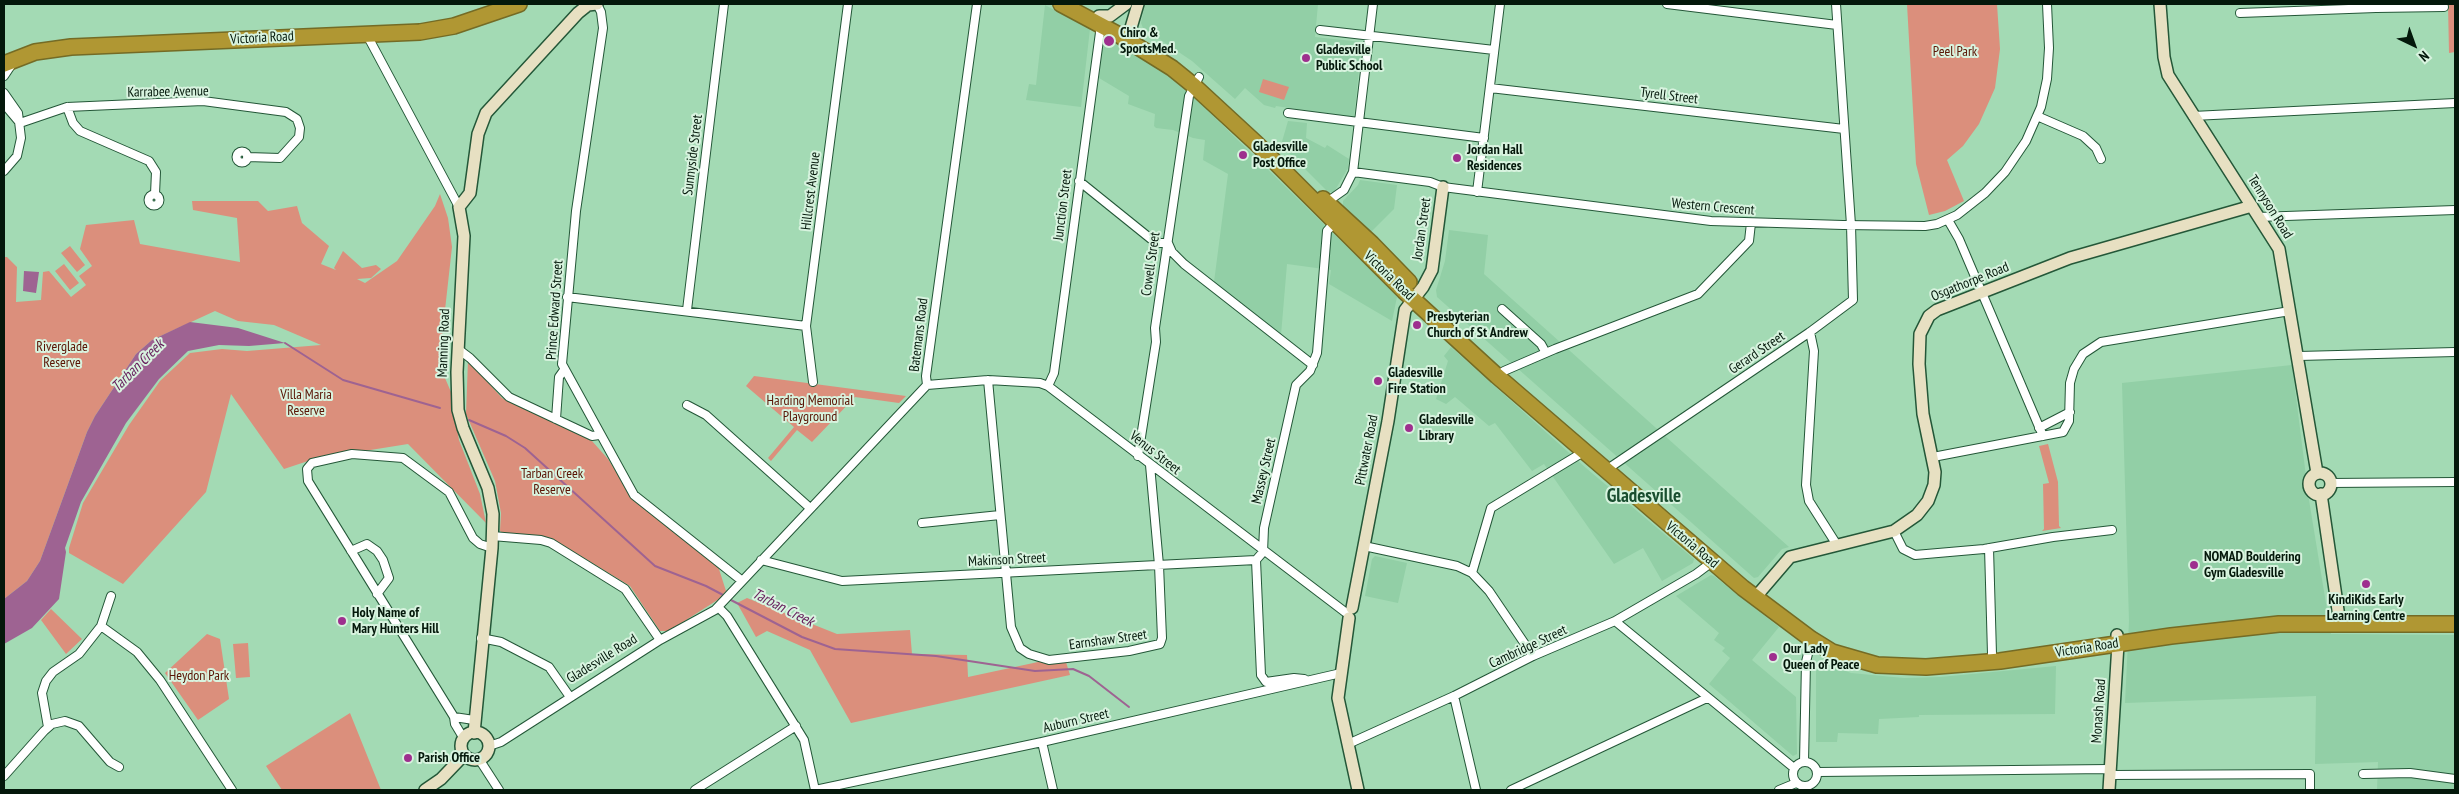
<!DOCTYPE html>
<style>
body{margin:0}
#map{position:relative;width:2459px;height:794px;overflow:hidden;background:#a3dab4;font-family:"PT Sans Narrow",sans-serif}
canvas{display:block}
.frame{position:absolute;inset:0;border:5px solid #04180b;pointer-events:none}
.north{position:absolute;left:2389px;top:20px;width:50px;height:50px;-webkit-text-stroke:4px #d8f3df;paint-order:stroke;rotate:138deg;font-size:14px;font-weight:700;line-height:20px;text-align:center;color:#04180b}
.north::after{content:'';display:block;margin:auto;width:18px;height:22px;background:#04180b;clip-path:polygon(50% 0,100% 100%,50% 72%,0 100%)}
</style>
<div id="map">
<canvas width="2459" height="794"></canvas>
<div class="frame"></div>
<div class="north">N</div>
</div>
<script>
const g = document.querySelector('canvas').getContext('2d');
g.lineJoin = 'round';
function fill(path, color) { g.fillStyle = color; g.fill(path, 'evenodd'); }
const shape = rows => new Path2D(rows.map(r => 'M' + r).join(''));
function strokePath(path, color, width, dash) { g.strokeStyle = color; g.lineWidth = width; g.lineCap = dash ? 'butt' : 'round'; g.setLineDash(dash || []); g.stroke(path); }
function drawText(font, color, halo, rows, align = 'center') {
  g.font = font + ' "PT Sans Narrow",sans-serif'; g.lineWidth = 4; g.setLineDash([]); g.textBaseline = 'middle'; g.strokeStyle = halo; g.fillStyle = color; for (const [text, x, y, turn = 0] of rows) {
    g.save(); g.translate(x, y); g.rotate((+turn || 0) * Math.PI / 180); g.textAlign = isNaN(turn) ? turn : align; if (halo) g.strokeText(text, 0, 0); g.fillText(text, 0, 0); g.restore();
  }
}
fill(shape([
 [1145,4,1318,4,1315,37,1362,42,1354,117,1289,108,1276,106,1275,108,1264,105,1245,88,1235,99,1192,61,1143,28,1141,23],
 [1045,5,1090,29,1081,107,1026,100,1029,84,1036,85],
 [1103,36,1121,45,1170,77,1199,102,1395,294,1397,297,1392,321,1329,284,1331,270,1287,264,1281,335,1214,282,1228,174,1203,160,1205,140,1193,138,1173,130,1156,128,1154,126,1155,114,1128,104,1129,96,1099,78],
 [1288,121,1307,123,1306,138,1325,148,1327,145,1349,159,1348,168,1334,192,1328,192,1281,145],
 [1360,180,1397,185,1394,209,1370,233,1343,206,1343,201,1358,185],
 [1449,230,1488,235,1484,274,1789,547,1782,549,1758,577,1754,578,1437,297,1436,290,1445,261],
 [1451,347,1586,468,1694,559,1693,563,1662,581,1643,548,1614,564,1544,464,1532,471,1495,423,1489,426,1455,397,1446,404,1436,399,1448,361,1444,356],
 [2292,365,2309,500,2331,634,2455,635,2455,790,2377,790,2378,762,2315,764,2316,696,2125,703,2129,621,2122,383],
 [1375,556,1407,563,1398,603,1365,596,1372,559],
 [1711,575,1714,576,1779,627,1752,660,1796,697,1797,754,1793,756,1709,684,1730,658,1722,651,1725,648,1714,640,1719,633,1676,596],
 [1823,662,1851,673,1904,678,1940,677,2056,666,2055,714,1919,715,1919,717,1879,719,1878,734,1838,733,1837,742,1816,742,1816,668]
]), '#92cfa6');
fill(shape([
 [1907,4,1997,4,2000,49,1995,88,1979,124,1963,146,1947,160,1964,201,1945,211,1929,215,1916,164],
 [2448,4,2455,4,2455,52,2449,53],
 [1263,79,1289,87,1284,100,1259,92],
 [440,194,448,218,452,247,439,364,451,392,459,440,480,494,486,523,408,444,314,459,284,469,231,394,206,492,123,584,69,553,69,548,83,503,129,425,160,381,190,353,222,349,247,351,321,345,274,325,238,321,215,311,152,340,136,354,95,416,87,432,40,561,27,581,4,599,4,257,7,257,17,267,16,302,41,300,43,272,49,271,71,297,86,285,79,276,92,266,80,249,86,225,134,220,140,244,240,262,237,218,193,210,192,201,258,201,268,211,297,206,302,223,329,246,321,264,336,270,334,268,343,251,362,268,376,265,381,269,371,278,357,279,365,283,397,261,435,206],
 [70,246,85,265,77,272,61,253],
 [64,264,79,283,70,290,55,271],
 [468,360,502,398,592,441,608,459,635,501,718,566,726,591,719,599,669,631,660,631,630,586,551,538,503,533,500,531,501,513,495,481,466,414],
 [754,376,906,396,899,403,855,397,812,442,797,430,771,461,768,458,794,427,746,386],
 [2048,444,2058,482,2059,526,2061,528,2042,531,2044,529,2043,484,2049,483,2039,446],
 [747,598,837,634,910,630,912,654,967,655,968,677,1038,662,1066,662,1070,675,851,723,810,650,767,631,756,637,737,603],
 [51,609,82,639,66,654,41,620],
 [207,634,220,639,229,699,198,720,165,673],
 [248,643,250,677,236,678,233,644],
 [350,713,381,790,282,790,266,766]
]), '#db8f7c');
fill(shape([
 [24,271,39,272,36,293,23,291],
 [190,322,238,328,285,343,249,346,219,345,188,351,159,379,126,423,81,502,65,548,66,552,59,599,32,628,4,644,4,599,27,581,40,561,87,432,95,416,136,354,152,340]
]), '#9e6392');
strokePath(shape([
 [285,343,343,380,440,408],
 [469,420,506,436,525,448,655,566,706,586,725,596],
 [729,599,802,637,835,649,936,656,1035,671,1073,669,1089,676,1129,707]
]), '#9e6392', 2);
const street = shape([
 [597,4,601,12,603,28,576,211,562,364,634,495,741,580],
 [1667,4,1837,25],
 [2240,13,2376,8,2444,7],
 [1320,30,1494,50],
 [367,35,459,207],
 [4,76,12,64],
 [1490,88,1844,129],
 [4,93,18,113,21,138,17,156,4,171],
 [4,104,20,123],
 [67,107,73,123,80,131,149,161,156,172,155,194],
 [1288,113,1484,138],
 [2037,116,2083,136,2096,148,2101,159],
 [2193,116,2455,103],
 [20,123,67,107,203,101,286,112,297,119,300,128,299,137,280,158,247,157],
 '236.5 157a5.5 5.5 0 1 1 11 0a5.5 5.5 0 1 1-11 0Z',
 [1353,172,1430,182,1443,187,1711,221,1843,225,1925,226,1937,224,1957,215,1985,193,2005,172,2026,141,2041,107,2047,79,2049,48,2047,4],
 [1079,181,1151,239,1160,243,1168,243],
 [1477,192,1500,4],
 '148.5 200a5.5 5.5 0 1 1 11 0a5.5 5.5 0 1 1-11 0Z',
 [1327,202,1344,190,1353,172,1373,4],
 [2258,217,2455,210],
 [1948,220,1959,239,2043,436],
 [1168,243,1172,252,1184,264,1313,365],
 [567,297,806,326],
 [1502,309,1541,344,1546,353],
 [687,310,724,4],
 [1810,332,1814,351,1806,485,1809,501,1837,545],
 [458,349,470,358,509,397,592,436,599,435],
 [2299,356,2455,352],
 [1504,371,1555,349,1698,294,1749,241,1751,223],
 [988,380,1011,627,1020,648,1029,654,1049,660,1129,651,1160,644,1162,638,1159,565,1150,465],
 [813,382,806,326,848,4],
 [927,385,988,380,1040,383,1048,386,1345,612],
 [927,385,926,376,977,4],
 [1048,386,1054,373,1101,25],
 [687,405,706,415,810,508],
 [556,419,559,377,564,370],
 [2039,428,2070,412],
 [1138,456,1156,342,1155,328,1189,96,1199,77],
 [1933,457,2063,432,2069,421,2070,383,2074,369,2083,354,2101,342,2290,311],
 [1612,466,1810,332,1853,300,1851,225,1836,4],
 [2330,483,2455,482],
 [922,523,1000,515],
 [1894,531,1903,549,1915,555,1984,549,2053,537,2112,530],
 [492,536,541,540,551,543,625,589,660,640],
 [1364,546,1457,566,1472,573,1489,591,1533,656],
 [1989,548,1992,654],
 [351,551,367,544,377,551,383,560,389,578,377,594],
 [761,560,842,581,1256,560],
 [1472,573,1491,508,1585,451],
 [718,607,727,616,804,740,815,790,1042,742,1341,673],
 [1615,621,1794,768],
 [101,626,137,652,160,680,232,790],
 [481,638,501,642,549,667,570,697],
 [1304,679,1294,678,1266,682,1261,675,1256,560,1263,552,1264,528,1296,385,1310,371,1317,353,1327,231,1334,223],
 [1454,696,1476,790],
 [454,717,474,720],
 [48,727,42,693,46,681,53,672,79,654,101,626,111,596],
 [464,739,455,724,454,717,308,481,307,469,312,463,352,454,403,458,449,492,473,538,480,544,492,548],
 [1042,742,1053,790],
 [1348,744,1454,696,1533,656,1615,621,1696,574,1712,562],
 [489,746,501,742,660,640,715,610,927,385],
 [479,759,499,790],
 '1793 774a12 12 0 1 1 24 0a12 12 0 1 1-24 0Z',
 [1804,762,1806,662,1812,637],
 [1818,772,2110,769],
 [2363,774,2410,773,2455,779],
 [2110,775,2310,774,2310,790],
 [4,776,44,731,52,724,65,721,79,726,110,762,119,767],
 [695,790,796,726],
 [1511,790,1707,698],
 [1779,790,1796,783]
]);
const secondary = shape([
 [2160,4,2164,57,2168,75,2279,249,2317,473],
 [1099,16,1110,16,1126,4],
 [1119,35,1130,31,1138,4],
 '2309 484a11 11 0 1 1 22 0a11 11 0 1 1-22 0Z',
 [2321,494,2340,624],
 [1760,592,1790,557,1894,531,1917,515,1928,501,1934,485,1935,472,1923,414,1919,364,1920,334,1929,316,1937,310,2070,258,2252,206],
 [1352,608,1388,421,1405,310,1423,287,1432,270,1443,187],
 [1349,618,1338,698,1358,790],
 '461 746a14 14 0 1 1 28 0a14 14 0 1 1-28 0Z',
 [474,733,492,548,493,514,488,488,463,428,458,410,457,372,464,236,459,207,470,193,478,134,486,113,578,13,588,5,597,4],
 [425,790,441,779,464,755],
 [2109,790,2118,644,2117,635]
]);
const highway = shape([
 [1061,4,1119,35,1172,68,1193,85,1257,144,1404,291,1497,376,1743,588,1811,639,1832,652,1877,665,1926,667,2000,661,2171,636,2279,624,2455,624],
 [4,64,35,52,71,47,420,32,454,26,519,4],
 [1323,199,1372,244,1409,282]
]);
strokePath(street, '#245738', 10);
strokePath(secondary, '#245738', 14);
strokePath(highway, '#746b25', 18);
strokePath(street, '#fff', 8);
strokePath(secondary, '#e7e0c2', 11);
strokePath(highway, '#b09733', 15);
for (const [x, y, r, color] of [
 [1109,41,6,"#9e2f8e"],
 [1306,58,5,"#9e2f8e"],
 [1243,155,5,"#9e2f8e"],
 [1457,158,5,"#9e2f8e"],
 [1417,325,5,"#9e2f8e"],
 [1378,381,5,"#9e2f8e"],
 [1409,428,5,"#9e2f8e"],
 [2194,565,5,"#9e2f8e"],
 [2366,584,5,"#9e2f8e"],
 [342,621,5,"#9e2f8e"],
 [1773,657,5,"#9e2f8e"],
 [408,758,5,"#9e2f8e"]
]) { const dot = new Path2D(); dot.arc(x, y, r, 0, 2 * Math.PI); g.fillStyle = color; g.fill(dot); strokePath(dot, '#d8f3df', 2); }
drawText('bold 14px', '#04180b', '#d8f3df', [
 ["Chiro &",1120,33],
 ["SportsMed.",1120,49],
 ["Gladesville",1316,50],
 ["Public School",1316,66],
 ["Gladesville",1253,147],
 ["Post Office",1253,163],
 ["Jordan Hall",1467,150],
 ["Residences",1467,166],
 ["Presbyterian",1427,317],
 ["Church of St Andrew",1427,333],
 ["Gladesville",1388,373],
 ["Fire Station",1388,389],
 ["Gladesville",1419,420],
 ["Library",1419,436],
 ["NOMAD Bouldering",2204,557],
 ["Gym Gladesville",2204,573],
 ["KindiKids Early",2366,600,"center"],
 ["Learning Centre",2366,616,"center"],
 ["Holy Name of",352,613],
 ["Mary Hunters Hill",352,629],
 ["Our Lady",1783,649],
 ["Queen of Peace",1783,665],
 ["Parish Office",418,758]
], 'left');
drawText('14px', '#04180b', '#d8f3df', [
 ["Victoria Road",262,38,-3],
 ["Karrabee Avenue",168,92,-1],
 ["Tyrell Street",1669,96,7],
 ["Sunnyside Street",693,155,-83],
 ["Hillcrest Avenue",811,191,-83],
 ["Junction Street",1063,205,-83],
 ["Western Crescent",1713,207,5],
 ["Tennyson Road",2270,207,58],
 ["Jordan Street",1422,229,-82],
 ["Cowell Street",1151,264,-82],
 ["Victoria Road",1389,276,44],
 ["Osgathorpe Road",1970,282,-22],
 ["Prince Edward Street",555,310,-86],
 ["Batemans Road",919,335,-83],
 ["Manning Road",444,343,-88],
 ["Gerard Street",1757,353,-34],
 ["Pittwater Road",1367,450,-79],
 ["Venus Street",1155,453,38],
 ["Massey Street",1264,471,-77],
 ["Victoria Road",1692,545,40],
 ["Makinson Street",1007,560,-3],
 ["Earnshaw Street",1108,640,-8],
 ["Cambridge Street",1528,647,-25],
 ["Victoria Road",2087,648,-9],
 ["Gladesville Road",602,659,-32],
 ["Monash Road",2099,711,-86],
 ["Auburn Street",1076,721,-13]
]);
drawText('14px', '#591303', '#d8f3df', [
 ["Peel Park",1955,52],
 ["Riverglade",62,347],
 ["Reserve",62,363],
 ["Villa Maria",306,395],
 ["Reserve",306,411],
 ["Harding Memorial",810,401],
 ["Playground",810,417],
 ["Tarban Creek",552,474],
 ["Reserve",552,490],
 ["Heydon Park",199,676]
]);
drawText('italic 15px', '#641b5a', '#d8f3df', [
 ["Tarban Creek",138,366,-45],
 ["Tarban Creek",783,608,27]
]);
drawText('bold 19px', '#194e2f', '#d8f3df', [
 ["Gladesville",1644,497]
]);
</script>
